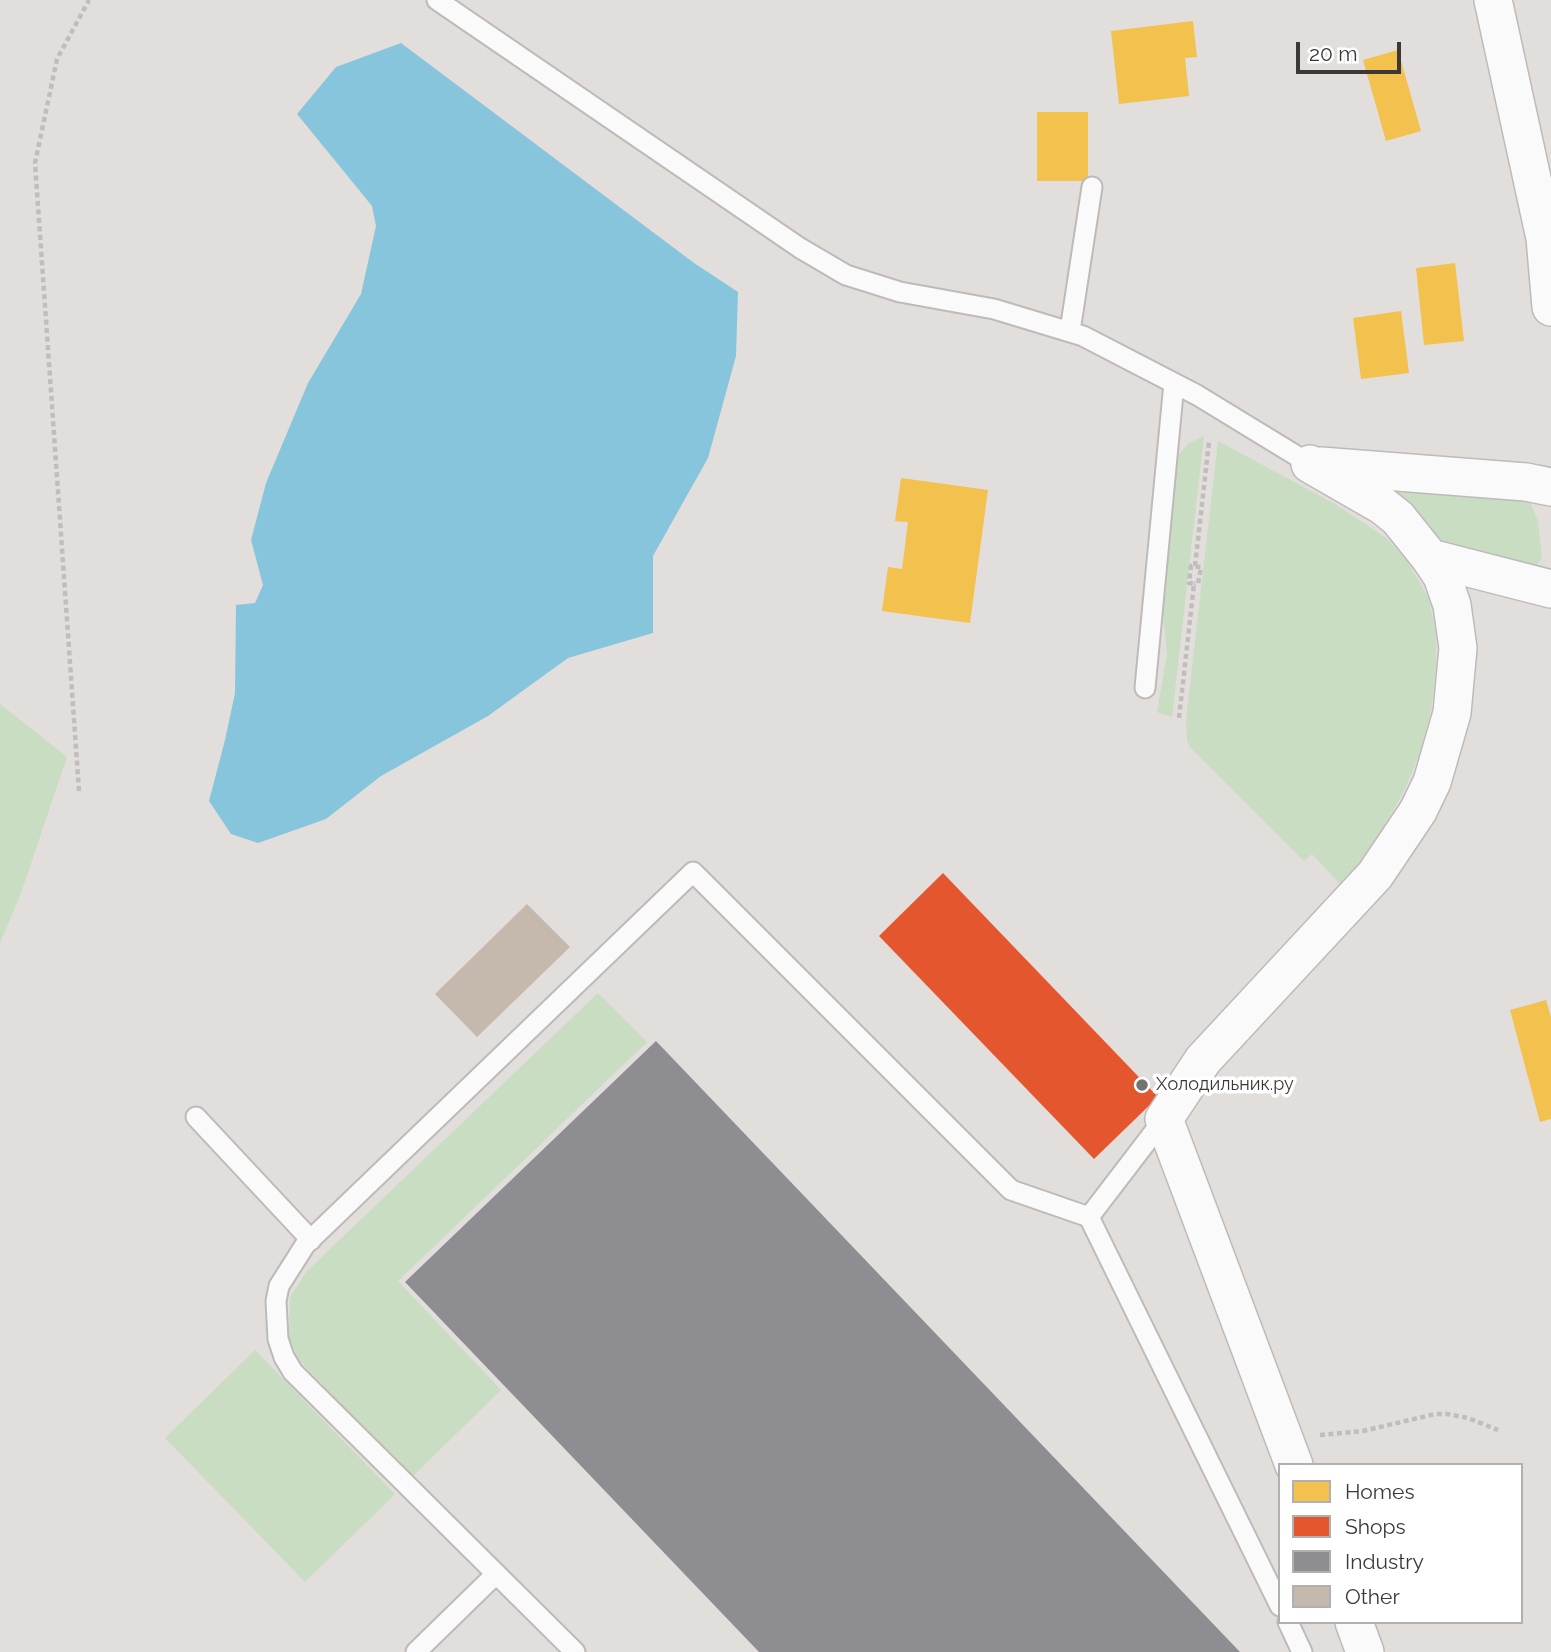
<!DOCTYPE html>
<meta charset="utf-8">
<style>
body{margin:0}
#map{position:relative;width:1551px;height:1652px;overflow:hidden;background:#e2dedc;font-family:Raleway,sans-serif}
canvas{display:block}
.legend{position:absolute;left:1278px;top:1463px;width:245px;height:161px;box-sizing:border-box;background:#fff;border:2px solid #b1afaf;margin:0;padding:9px 12px;list-style:none;font-size:21px;color:#3c3837}
.legend li{display:flex;align-items:center;gap:14px;height:35px}
.legend b{width:35px;border:2px solid #b1afaf}
.scale{position:absolute;left:1296px;top:42px;width:105px;height:32px;box-sizing:border-box;border:4px solid #3c3837;border-top:0;padding-left:9px;font-size:21px;line-height:24px;white-space:nowrap;color:#3c3837;-webkit-text-stroke:5px #fff;paint-order:stroke}
</style>
<div id="map">
<canvas width="1551" height="1652"></canvas>
<ul class="legend">
<li><b style="height:19px;background:#f2c14e"></b>Homes</li>
<li><b style="height:19px;background:#e4572e"></b>Shops</li>
<li><b style="height:19px;background:#8d8d92"></b>Industry</li>
<li><b style="height:19px;background:#c5b8ad"></b>Other</li>
</ul>
<div class="scale">20 m</div>
</div>
<script>
const g = document.querySelector('canvas').getContext('2d');
g.lineJoin = 'round';
function fill(path, color) { g.fillStyle = color; g.fill(path, 'evenodd'); }
const shape = rows => new Path2D(rows.map(r => 'M' + r).join(''));
function strokePath(path, color, width, dash) { g.strokeStyle = color; g.lineWidth = width; g.lineCap = dash ? 'butt' : 'round'; g.setLineDash(dash || []); g.stroke(path); }
function drawText(font, color, halo, rows, align = 'center') {
  g.font = font + ' Raleway,sans-serif'; g.lineWidth = 7; g.setLineDash([]); g.textBaseline = 'middle'; g.strokeStyle = halo; g.fillStyle = color; for (const [text, x, y, turn = 0] of rows) {
    g.save(); g.translate(x, y); g.rotate((+turn || 0) * Math.PI / 180); g.textAlign = isNaN(turn) ? turn : align; if (halo) g.strokeText(text, 0, 0); g.fillText(text, 0, 0); g.restore();
  }
}
fill(shape([
 [1204,436,1172,717,1157,712,1167,654,1162,606,1175,459,1189,443],
 [1218,441,1335,504,1385,537,1406,559,1429,599,1436,633,1436,670,1431,711,1420,753,1403,793,1380,833,1356,867,1340,884,1312,854,1304,861,1189,746,1187,741,1186,720],
 [1368,479,1529,500,1538,521,1542,558,1535,567,1448,549,1430,530],
 [0,704,67,757,21,893,0,943],
 [598,993,647,1042,398,1281,501,1390,412,1477,297,1358,289,1337,290,1297,306,1272],
 [255,1350,395,1494,305,1582,165,1438]
]), '#c8ddc2');
fill(shape([
 [401,43,694,263,738,292,736,356,708,458,653,556,653,633,568,658,488,716,381,776,326,819,258,843,231,834,209,801,225,740,235,693,236,605,255,603,263,585,251,540,266,483,308,383,361,294,376,226,372,206,297,114,336,67]
]), '#87c5dd');
fill(shape([
 [1193,21,1197,57,1185,58,1189,96,1119,104,1111,31],
 [1398,50,1421,131,1386,141,1363,60],
 [1037,112,1088,112,1088,181,1037,181],
 [1455,263,1464,341,1424,345,1416,268],
 [1401,311,1409,373,1361,379,1353,318],
 [901,478,988,490,970,623,882,611,888,567,902,569,908,522,895,521],
 [1546,1000,1551,1017,1551,1119,1540,1122,1510,1010]
]), '#f2c14e');
fill(shape([
 [943,873,1158,1097,1094,1159,879,936]
]), '#e4572e');
fill(shape([
 [656,1041,1240,1652,759,1652,405,1282]
]), '#8d8d92');
fill(shape([
 [527,904,570,947,477,1037,435,994]
]), '#c5b8ad');
const service = shape([
 [437,0,800,248,846,275,900,292,994,309,1083,336,1197,395,1310,464],
 [1070,331,1092,187],
 [1145,688,1174,383],
 [196,1117,311,1240],
 [1089,1217,1164,1119],
 [1288,1622,1302,1652],
 [416,1652,496,1574],
 [575,1652,293,1372,284,1357,278,1339,276,1301,279,1286,305,1245,693,872,1011,1190,1089,1217,1280,1606]
]);
const minor = shape([
 [1493,0,1545,238,1551,307],
 [1310,464,1383,506,1398,518,1430,558,1551,589],
 [1321,466,1526,482,1551,487],
 [1294,1465,1164,1119,1203,1060,1375,875,1418,811,1432,782,1452,713,1458,648,1452,605,1442,576,1430,558],
 [1354,1622,1365,1652]
]);
strokePath(service, '#bdbab9', 23);
strokePath(minor, '#bdbab9', 40);
strokePath(shape([
 [1195,566,1209,442],
 [1179,718,1194,584,1189,583,1191,566,1201,567,1198,584,1194,584],
 [79,791,35,163,57,59,89,0],
 [1320,1435,1363,1431,1435,1414,1447,1414,1468,1418,1498,1430]
]), '#c0bdbc', 4.5, [5, 3.5]);
strokePath(service, '#fbfafa', 19);
strokePath(minor, '#fbfafa', 37);
for (const [x, y, r, color] of [
 [1142,1085,7,"#767271"]
]) { const dot = new Path2D(); dot.arc(x, y, r, 0, 2 * Math.PI); g.fillStyle = color; g.fill(dot); strokePath(dot, '#fff', 2.5); }
drawText('18px', '#3c3837', '#fff', [
 ["Холодильник.ру",1156,1085]
], 'left');
</script>
